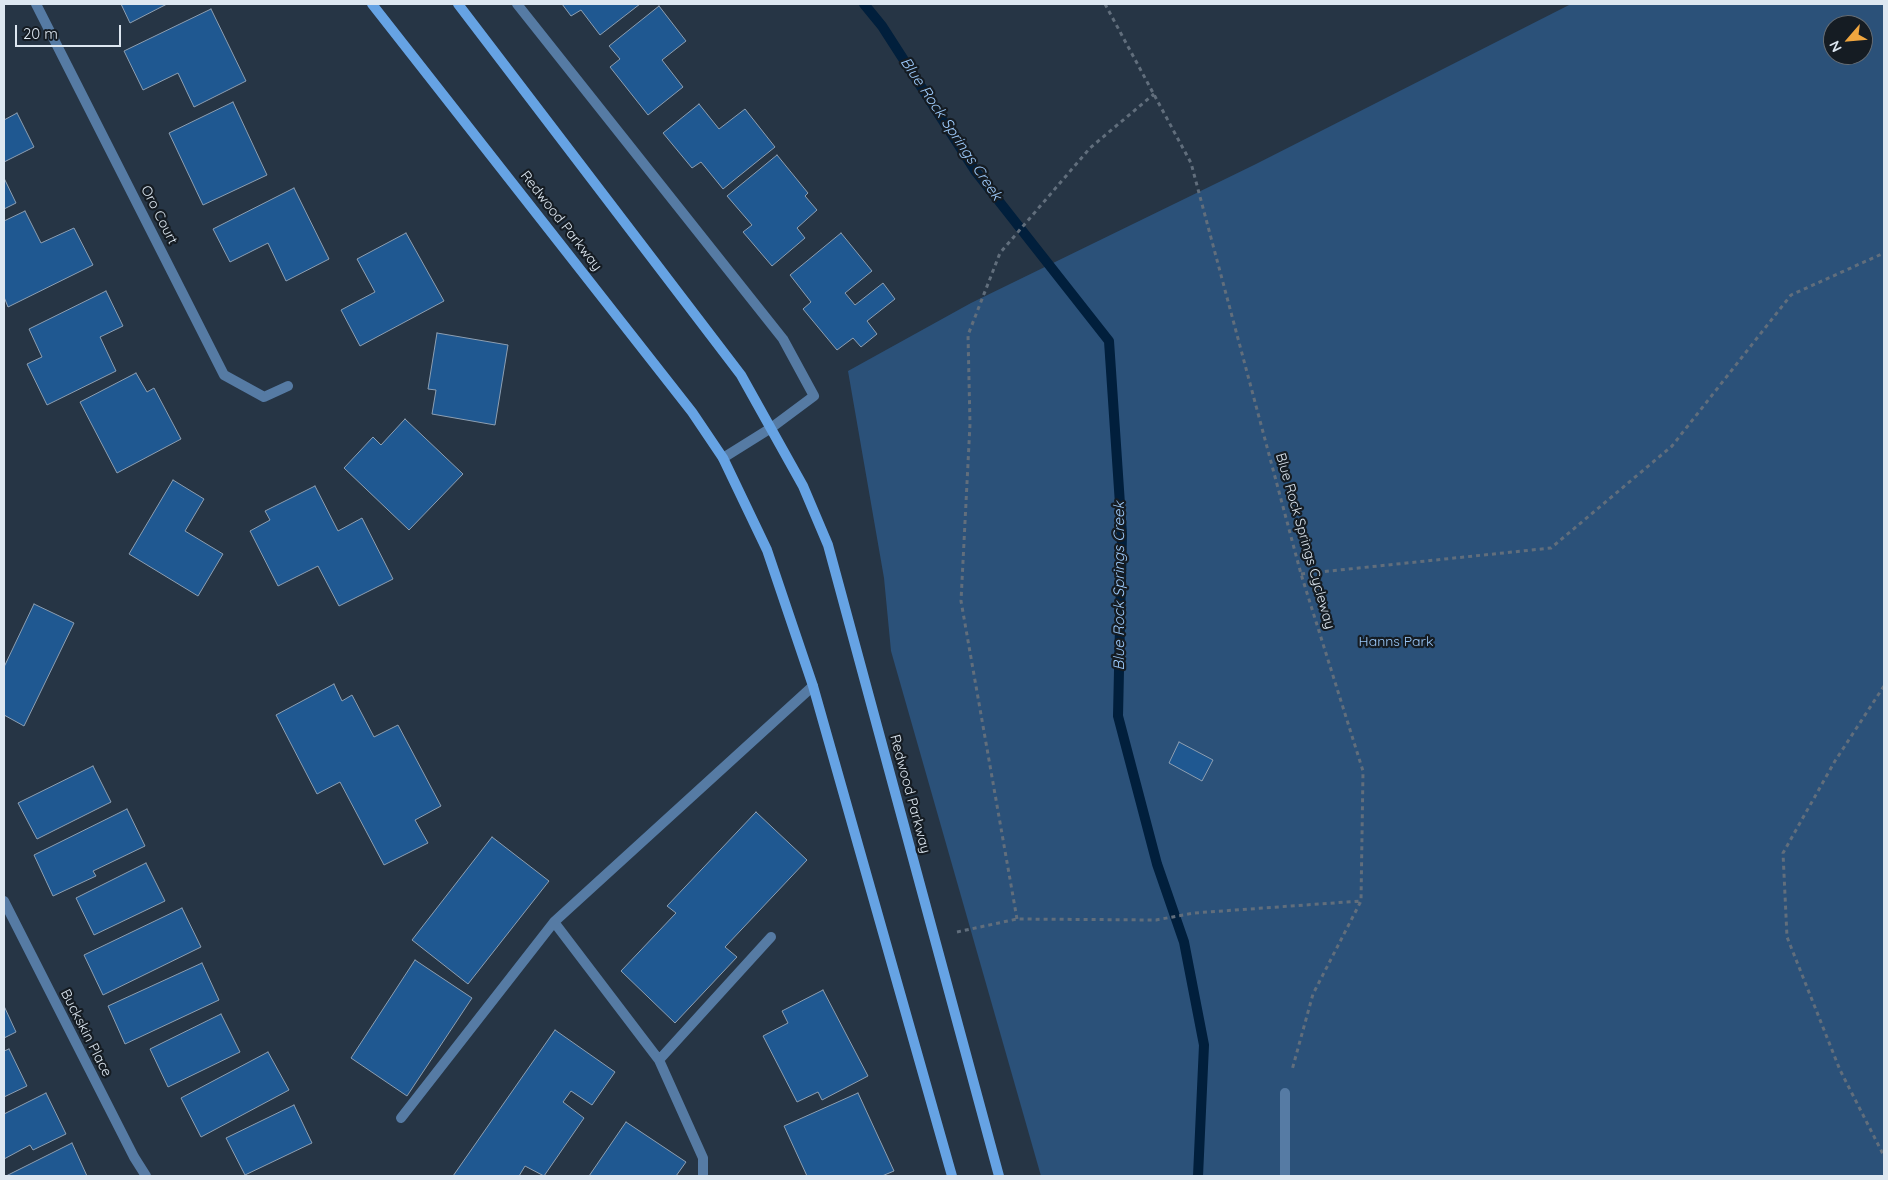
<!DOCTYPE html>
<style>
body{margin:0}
#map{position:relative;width:1888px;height:1180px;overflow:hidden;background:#263545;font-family:Quicksand,sans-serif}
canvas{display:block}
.frame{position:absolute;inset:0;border:5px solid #dde7f1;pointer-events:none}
.north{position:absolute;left:1823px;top:15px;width:50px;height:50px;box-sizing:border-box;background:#151c23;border:1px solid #656d75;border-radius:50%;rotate:243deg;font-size:14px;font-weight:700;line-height:20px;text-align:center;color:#dde7f1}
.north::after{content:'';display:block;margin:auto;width:18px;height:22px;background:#f0a63f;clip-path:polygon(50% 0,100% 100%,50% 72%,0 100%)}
.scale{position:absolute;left:15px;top:25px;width:106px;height:22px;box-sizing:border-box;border:2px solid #dde7f1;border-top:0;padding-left:6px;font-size:15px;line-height:18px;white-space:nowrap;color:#dde7f1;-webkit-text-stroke:4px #151c23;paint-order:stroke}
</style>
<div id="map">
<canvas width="1888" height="1180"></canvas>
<div class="frame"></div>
<div class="north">N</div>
<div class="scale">20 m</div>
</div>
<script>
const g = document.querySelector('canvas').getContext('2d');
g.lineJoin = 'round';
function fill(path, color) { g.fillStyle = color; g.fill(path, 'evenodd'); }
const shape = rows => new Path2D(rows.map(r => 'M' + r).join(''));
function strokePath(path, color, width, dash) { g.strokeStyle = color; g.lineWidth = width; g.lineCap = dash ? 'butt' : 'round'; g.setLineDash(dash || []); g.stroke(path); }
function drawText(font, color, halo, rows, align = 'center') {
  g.font = font + ' Quicksand,sans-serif'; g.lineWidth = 4.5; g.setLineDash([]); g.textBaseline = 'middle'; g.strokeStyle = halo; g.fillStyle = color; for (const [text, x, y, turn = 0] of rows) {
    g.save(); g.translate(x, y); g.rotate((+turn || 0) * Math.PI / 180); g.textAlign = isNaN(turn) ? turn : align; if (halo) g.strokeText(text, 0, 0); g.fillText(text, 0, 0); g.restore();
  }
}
fill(shape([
 [1571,4,1884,4,1884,1176,1041,1176,891,651,884,578,848,371,971,303,1256,164],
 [1833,25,1863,25,1863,55,1833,55]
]), '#2b5179');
strokePath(shape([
 [864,4,882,26,976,172,1109,341,1122,534,1118,716,1157,864,1184,942,1204,1045,1198,1176]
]), '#011f3c', 10);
const building = shape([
 [121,4,167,4,130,23,121,4],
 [562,4,640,4,600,35,581,10,571,16,562,4],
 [659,6,686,41,662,60,683,87,648,115,610,67,620,59,609,46,659,6],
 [211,9,246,81,194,107,178,73,143,90,124,51,211,9],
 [233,102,267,175,203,205,169,133,233,102],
 [699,104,719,129,745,109,775,147,723,189,701,162,692,168,663,133,699,104],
 [17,113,34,147,4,162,4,120,17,113],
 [777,155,808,193,805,196,817,210,797,228,805,238,772,266,743,232,752,225,727,196,777,155],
 [4,178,16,203,4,209,4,178],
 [294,188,329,259,286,281,268,243,230,262,213,229,294,188],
 [25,211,41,243,74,228,93,265,8,307,4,297,4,221,25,211],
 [406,233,444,301,360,346,341,310,375,292,357,259,406,233],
 [841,233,872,271,845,293,855,305,883,283,895,299,867,321,877,334,861,347,853,338,837,350,803,309,811,302,790,275,841,233],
 [106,291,123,326,100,337,116,371,47,405,27,364,42,357,29,329,106,291],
 [437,333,508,345,495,425,432,414,436,390,428,389,437,333],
 [136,373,147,392,154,388,181,439,117,473,80,402,136,373],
 [405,419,463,474,409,530,344,468,373,437,381,445,405,419],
 [173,480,204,499,185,531,223,554,198,596,129,554,173,480],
 [315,486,338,531,362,518,393,579,339,606,318,566,278,586,250,531,270,520,265,511,315,486],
 [34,604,74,623,24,726,4,715,4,667,34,604],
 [334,684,342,701,352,695,374,737,398,725,441,806,415,820,428,843,384,865,340,782,317,794,276,715,334,684],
 [1179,742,1213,760,1202,781,1169,763,1179,742],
 [93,766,111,802,37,839,18,803,93,766],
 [127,809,145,846,93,871,96,876,53,896,34,855,127,809],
 [756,812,807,860,725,947,737,957,675,1023,621,971,676,913,667,906,756,812],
 [492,837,549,881,468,984,412,940,492,837],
 [146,863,165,901,94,935,76,898,146,863],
 [182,908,201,947,103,995,84,955,182,908],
 [415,960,472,998,407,1096,351,1058,415,960],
 [202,963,219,1000,125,1044,108,1006,202,963],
 [823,990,868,1076,822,1100,818,1092,797,1102,763,1036,788,1023,782,1011,823,990],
 [4,1006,16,1032,4,1038,4,1006],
 [221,1014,240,1052,168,1087,150,1049,221,1014],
 [555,1030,615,1072,592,1105,571,1091,563,1102,584,1118,544,1176,525,1166,519,1176,453,1176,555,1030],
 [9,1049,27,1086,4,1097,4,1051,9,1049],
 [268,1052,289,1090,201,1137,181,1098,268,1052],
 [46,1093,66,1134,33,1150,30,1145,4,1159,4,1114,46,1093],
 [858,1093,894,1171,882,1176,807,1176,784,1126,858,1093],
 [294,1105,312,1143,245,1175,226,1138,294,1105],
 [626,1122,686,1162,676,1176,589,1176,626,1122],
 [72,1143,87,1176,6,1176,72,1143]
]);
fill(building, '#1f5891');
strokePath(building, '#8d9fb2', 1);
strokePath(shape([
 [1105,4,1191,163,1301,574,1363,771,1361,901,1313,994,1292,1070],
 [1301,574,1551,548,1672,446,1791,295,1884,253],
 [1884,686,1835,761,1783,853,1787,937,1840,1070,1884,1156],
 [1017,919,961,601,970,424,968,335,1000,253,1090,148,1154,94],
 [957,932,1017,919,1156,920,1194,913,1361,901]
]), '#616e7c', 3, [4, 4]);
strokePath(shape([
 [659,1060,554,922,813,686],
 [1285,1093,1285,1176],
 [401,1118,554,922],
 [703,1176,703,1158,659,1060,771,937]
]), '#567ba4', 10);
strokePath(shape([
 [36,4,224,375,264,397,288,386],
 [517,4,783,339,814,396,771,428,723,458],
 [4,901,134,1157,146,1176]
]), '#567ba4', 10);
strokePath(shape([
 [372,4,692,412,723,458,767,550,813,686,952,1176],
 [458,4,741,375,803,486,828,545,999,1176]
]), '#66a3e4', 10);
drawText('14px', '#dde7f1', '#151c23', [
 ["Oro Court",159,215,63],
 ["Redwood Parkway",561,221,52],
 ["Blue Rock Springs Cycleway",1305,541,74],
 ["Redwood Parkway",910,794,75],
 ["Buckskin Place",86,1033,63]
]);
drawText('14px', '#9cc9fa', '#151c23', [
 ["Hanns Park",1396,642]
]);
drawText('italic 15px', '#9ecbfc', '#151c23', [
 ["Blue Rock Springs Creek",951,129,56],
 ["Blue Rock Springs Creek",1119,586,-90]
]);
</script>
